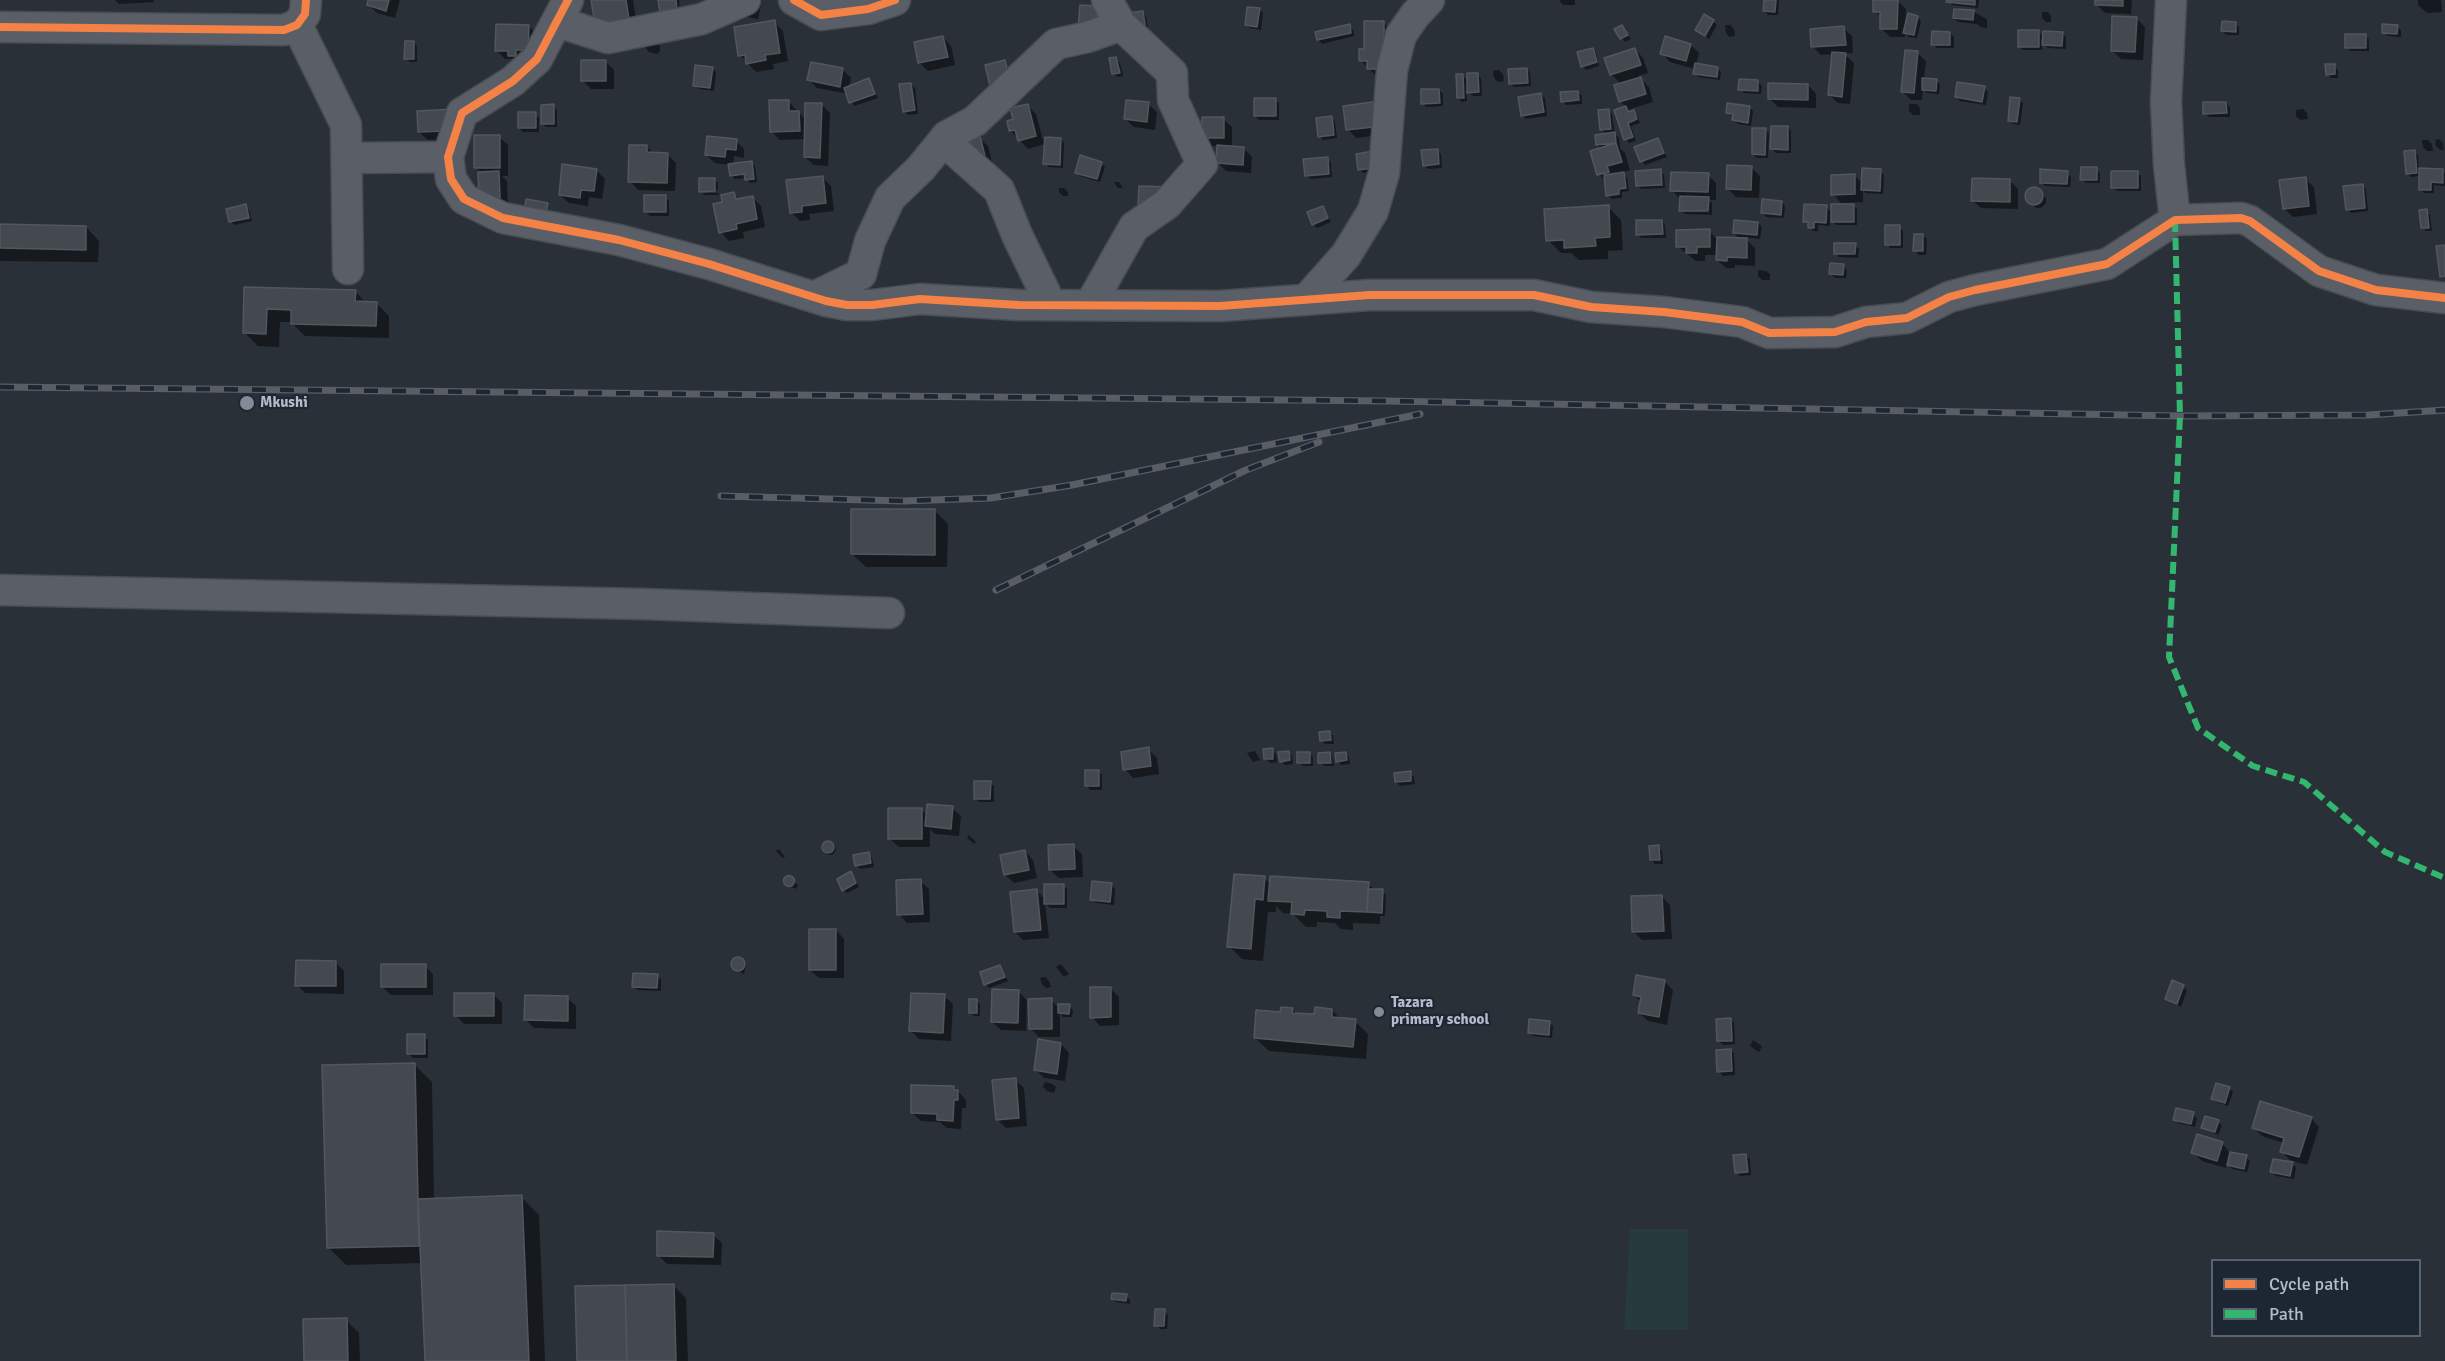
<!DOCTYPE html>
<style>
body{margin:0}
#map{position:relative;width:2445px;height:1361px;overflow:hidden;background:#2a3038;font-family:Signika,sans-serif}
canvas{display:block}
.legend{position:absolute;left:2211px;top:1259px;width:210px;height:78px;box-sizing:border-box;background:#1d2633;border:2px solid #59626f;margin:0;padding:8px 10px;list-style:none;font-size:18px;color:#b4bcc9}
.legend li{display:flex;align-items:center;gap:12px;height:30px}
.legend b{width:30px;border:2px solid #59626f}
</style>
<div id="map">
<canvas width="2445" height="1361"></canvas>
<ul class="legend">
<li><b style="height:8px;background:#f48246"></b>Cycle path</li>
<li><b style="height:8px;background:#33b770"></b>Path</li>
</ul>
</div>
<script>
const g = document.querySelector('canvas').getContext('2d');
g.lineJoin = 'round';
function fill(path, color) { g.fillStyle = color; g.fill(path, 'evenodd'); }
const shape = rows => new Path2D(rows.map(r => 'M' + r).join(''));
function strokePath(path, color, width, dash) { g.strokeStyle = color; g.lineWidth = width; g.lineCap = dash ? 'butt' : 'round'; g.setLineDash(dash || []); g.stroke(path); }
function drawText(font, color, halo, rows, align = 'center') {
  g.font = font + ' Signika,sans-serif'; g.lineWidth = 4.5; g.setLineDash([]); g.textBaseline = 'middle'; g.strokeStyle = halo; g.fillStyle = color; for (const [text, x, y, turn = 0] of rows) {
    g.save(); g.translate(x, y); g.rotate((+turn || 0) * Math.PI / 180); g.textAlign = isNaN(turn) ? turn : align; if (halo) g.strokeText(text, 0, 0); g.fillText(text, 0, 0); g.restore();
  }
}
fill(shape([
 [1630,1229,1688,1229,1688,1330,1624,1330]
]), '#273a3e');
fill(shape([
 [115,0,154,0,154,2,119,4],
 [370,0,400,0,395,18,377,13,369,5],
 [593,0,633,0,638,34],
 [660,0,679,0,680,14],
 [729,0,762,0,758,19,736,15],
 [1559,0,1575,0,1575,5,1563,5],
 [1765,0,1779,0,1778,15,1768,15,1765,11],
 [1875,0,1897,0,1906,9,1905,24,1917,17,1921,21,1917,38,1909,37,1905,33,1905,37,1890,37,1881,28,1882,18,1875,11],
 [1948,0,1979,0,1978,8,1952,5],
 [2097,0,2132,0,2131,14,2105,13,2096,4],
 [2418,0,2441,0,2442,12,2427,13,2418,5],
 [1259,9,1263,13,1261,30,1250,28,1246,25],
 [1974,12,1987,19,1987,28,1981,27,1977,24,1958,22,1954,18],
 [2042,12,2048,12,2051,16,2051,22,2046,22,2042,18],
 [1143,13,1146,16,1149,35,1129,15],
 [1705,16,1717,25,1709,39,1697,30],
 [2136,18,2145,27,2143,60,2121,59,2112,50],
 [774,22,783,31,788,61,773,64,774,69,756,72,740,55],
 [1383,22,1392,31,1377,77,1361,61],
 [2235,23,2239,27,2239,35,2226,35,2223,31],
 [1725,25,1730,25,1734,29,1735,36,1729,37,1726,33],
 [529,26,537,35,518,64,513,59,505,59,496,50],
 [1349,26,1353,30,1354,36,1322,44,1319,40,1317,33],
 [1622,26,1631,39,1625,42,1616,29],
 [2397,26,2401,30,2401,37,2388,36,2384,32],
 [1843,28,1852,36,1853,53,1844,54,1854,63,1850,104,1838,103,1829,95,1833,54,1821,55,1813,47],
 [2038,31,2044,37,2062,33,2066,37,2066,49,2048,48,2042,43,2042,50,2023,50,2019,46],
 [1950,33,1954,37,1954,48,1937,48,1933,44],
 [2365,36,2369,39,2369,51,2350,51,2347,47],
 [943,37,951,46,955,65,928,71,919,62],
 [655,41,660,45,660,51,657,54,649,52,643,44],
 [414,42,417,46,417,62,410,62,406,58],
 [1691,45,1699,53,1696,65,1717,68,1721,72,1720,80,1698,77,1695,74,1695,69,1670,62,1662,53],
 [1635,49,1643,58,1648,73,1638,76,1649,87,1653,102,1627,110,1637,115,1640,123,1631,126,1636,141,1629,143,1626,139,1616,111,1627,108,1620,101,1621,84,1611,74],
 [1592,50,1596,53,1599,66,1586,70,1582,66],
 [1917,53,1926,61,1924,79,1936,81,1940,84,1939,94,1927,93,1923,89,1922,100,1911,100,1902,91],
 [1116,59,1120,63,1123,76,1118,77,1114,74],
 [606,62,614,70,614,89,591,89,583,81],
 [2334,66,2338,70,2338,78,2331,78,2327,74],
 [712,68,716,72,714,91,699,89,695,85],
 [1527,69,1530,73,1531,86,1514,87,1510,84],
 [843,70,851,78,849,87,869,80,878,98,854,106,848,94,817,88,809,80],
 [1499,70,1503,74,1504,81,1498,82,1494,78,1493,71],
 [1462,75,1468,81,1478,75,1481,78,1482,96,1473,96,1466,90,1467,101,1462,102,1458,98],
 [1758,82,1762,86,1761,94,1744,93,1740,89],
 [911,84,915,88,918,114,908,115,904,111],
 [1808,85,1816,94,1816,108,1778,107,1769,98],
 [1984,88,1988,92,1986,105,1960,101,1956,97],
 [1439,90,1443,94,1443,106,1426,107,1423,103],
 [1578,92,1582,96,1582,104,1566,105,1562,101],
 [1541,95,1545,98,1547,116,1526,119,1522,115],
 [2019,99,2023,103,2020,125,2013,124,2009,120],
 [1275,100,1279,103,1279,120,1259,120,1255,116],
 [788,101,806,120,822,105,830,113,828,166,814,165,805,157,806,139,780,140,771,131],
 [1379,102,1390,134,1356,138,1348,129],
 [2226,103,2230,107,2230,117,2209,117,2205,113],
 [1148,104,1157,112,1155,130,1134,127,1125,119],
 [1909,104,1917,104,1920,108,1920,115,1913,115,1909,111],
 [553,106,557,110,557,127,546,127,542,123],
 [1028,106,1036,114,1044,144,1028,149,1011,131,1014,121],
 [1749,107,1753,111,1751,126,1738,124,1734,120,1734,117,1727,112],
 [2303,109,2307,113,2308,119,2300,120,2296,116,2296,110],
 [1608,111,1612,114,1615,134,1619,138,1620,148,1625,153,1630,170,1622,173,1627,178,1629,191,1622,192,1622,198,1612,199,1608,195,1606,182,1599,174,1601,149,1597,145,1607,135,1602,130],
 [535,114,539,118,539,132,523,132,519,128],
 [1332,118,1335,122,1337,138,1323,140,1319,136],
 [463,119,454,139,428,140,419,132],
 [1223,119,1232,127,1232,148,1244,149,1252,157,1251,173,1226,171,1217,162,1219,146,1211,146,1203,138],
 [1788,127,1791,131,1791,153,1776,153,1772,149],
 [1765,129,1769,133,1768,158,1757,158,1753,154],
 [499,137,508,145,508,176,502,176,507,181,508,206,489,207,482,174,476,167],
 [979,138,988,146,997,184,979,178],
 [1061,139,1064,143,1063,168,1049,167,1045,163],
 [2439,139,2443,143,2444,150,2440,150,2436,146,2435,140],
 [1657,140,1667,157,1645,165,1642,161],
 [2422,140,2428,140,2432,144,2433,151,2427,151,2423,147],
 [736,141,744,149,744,158,734,156,733,165,751,162,755,166,757,182,750,183,746,178,735,179,731,175,730,165,715,163,706,155],
 [647,147,654,154,668,155,676,163,675,191,638,190,630,181],
 [1437,151,1441,154,1442,168,1428,169,1424,165],
 [2414,152,2418,155,2419,170,2442,170,2445,173,2445,186,2434,185,2434,193,2424,193,2420,189,2420,176,2411,177,2407,173],
 [1358,155,1385,170,1363,173,1359,169],
 [1328,159,1331,163,1332,177,1310,179,1306,175],
 [1101,163,1105,167,1100,182,1080,176,1077,172],
 [1751,167,1760,176,1759,198,1736,197,1728,189],
 [2096,169,2100,173,2100,183,2086,183,2082,179],
 [596,170,605,179,602,199,589,197,588,206,569,203,560,195],
 [1660,171,1664,175,1665,188,1641,189,1637,185],
 [1880,171,1884,175,1883,194,1866,193,1863,190,1863,202,1841,203,1833,194,1854,175,1863,184],
 [2067,173,2071,177,2070,187,2045,186,2041,182],
 [2137,173,2141,176,2141,191,2117,191,2113,187],
 [1708,175,1716,183,1716,200,1709,200,1712,203,1712,215,1685,214,1681,210,1681,200,1672,190],
 [822,177,831,186,834,211,809,214,810,220,800,221,792,213],
 [714,179,718,183,718,190,702,190,702,193,701,191],
 [2305,179,2314,187,2317,214,2293,217,2284,208],
 [2010,181,2018,189,2018,209,1981,208,1972,200],
 [1114,182,1119,182,1123,188,1118,188],
 [2362,185,2366,189,2368,211,2351,213,2347,209],
 [1059,188,1064,188,1068,192,1068,196,1063,196,1059,192],
 [2031,189,2036,189,2046,198,2046,203,2041,208,2036,208,2028,200,2027,195],
 [703,193,719,193,719,195,704,195],
 [734,194,740,200,752,197,761,206,765,227,743,232,744,238,729,241,721,232,724,203],
 [665,197,669,201,669,216,650,216,646,212],
 [1782,202,1785,206,1784,218,1766,217,1763,213],
 [1853,205,1857,209,1857,225,1836,225,1830,218,1830,226,1818,225,1818,231,1813,231,1805,221,1826,206,1832,213],
 [246,206,249,210,252,221,234,225,231,221],
 [1322,207,1331,222,1317,228,1313,224],
 [1608,207,1621,220,1623,250,1608,251,1608,259,1579,260,1571,253,1561,253,1548,240],
 [2426,211,2430,215,2432,231,2427,231,2423,228],
 [1662,221,1665,225,1666,238,1641,238,1637,234],
 [1758,223,1762,227,1760,239,1744,237,1755,248,1755,266,1735,265,1735,268,1726,268,1717,260,1718,255,1705,255,1705,261,1696,261,1677,246,1709,231,1717,239,1741,240,1734,233],
 [0,225,86,227,99,241,98,262,0,261],
 [1899,227,1903,231,1903,248,1890,248,1887,244],
 [1923,236,1927,239,1926,255,1919,255,1915,251],
 [1855,245,1859,249,1858,258,1839,257,1835,253],
 [1843,266,1847,270,1846,278,1835,278,1831,274],
 [1758,270,1766,271,1770,274,1770,280,1762,280,1758,276],
 [246,288,355,291,366,303,376,303,389,316,389,338,305,336,291,322,280,322,279,347,258,346,245,333],
 [935,511,948,524,947,567,866,567,852,554],
 [1330,732,1333,736,1334,744,1325,744,1321,740],
 [1148,749,1157,758,1159,774,1133,778,1125,769],
 [1272,750,1276,754,1277,762,1270,763,1266,759],
 [1255,751,1260,760,1253,762,1247,753],
 [1288,752,1292,756,1293,764,1285,765,1282,761],
 [1309,753,1313,757,1313,766,1303,766,1299,762],
 [1345,753,1349,757,1350,764,1341,765,1338,761],
 [1330,754,1333,758,1334,766,1324,766,1320,762],
 [1098,771,1102,775,1102,790,1090,790,1087,786],
 [1410,773,1414,777,1415,784,1400,786,1396,782],
 [990,783,994,786,994,802,979,802,976,798],
 [952,808,961,816,959,836,935,834,930,829,930,847,899,847,890,839,922,810,927,815],
 [969,835,976,842,974,844,967,838],
 '824 849a6 6 0 1 1 12 0a6 6 0 1 1-12 0Z',
 [1073,846,1082,854,1083,877,1059,878,1050,870],
 [1659,847,1662,851,1663,864,1655,864,1651,860],
 [779,849,785,857,782,858,776,851],
 [1025,851,1033,860,1037,878,1014,883,1005,875],
 [868,854,872,858,874,867,860,869,856,865],
 [851,872,859,887,847,893,843,890],
 [790,877,798,885,796,889,786,884,786,879],
 [1264,878,1271,884,1368,884,1375,890,1382,891,1386,895,1385,916,1380,916,1380,924,1353,923,1353,930,1341,929,1335,923,1317,922,1317,927,1306,927,1293,914,1283,913,1276,906,1276,912,1268,912,1263,961,1242,959,1229,946],
 [920,881,929,889,930,922,907,923,899,914],
 [1112,885,1115,889,1114,905,1096,903,1092,899],
 [1063,886,1067,889,1067,908,1050,908,1045,903,1049,938,1023,940,1015,932,1036,890,1046,900],
 [1662,897,1670,905,1672,939,1642,940,1633,931],
 [836,930,844,939,844,978,819,978,810,970],
 [736,959,746,965,744,974,733,968],
 [335,962,344,971,344,994,305,993,297,985],
 [1061,964,1069,974,1064,977,1056,967],
 [425,966,433,974,433,995,391,995,382,987],
 [1000,966,1008,981,989,988,986,984],
 [657,975,661,979,661,991,638,990,634,987],
 [1045,977,1049,981,1051,987,1046,988,1042,984,1040,978],
 [1638,977,1665,982,1673,990,1667,1025,1648,1021,1639,1013,1641,1002,1634,995],
 [2173,982,2187,990,2181,1007,2166,999],
 [1110,988,1119,997,1119,1025,1100,1026,1092,1017],
 [1018,991,1027,1000,1026,1031,1001,1030,992,1022],
 [494,995,502,1003,502,1024,464,1024,456,1015],
 [944,996,953,1004,951,1041,919,1039,910,1030],
 [567,998,576,1006,576,1029,534,1028,526,1020],
 [1051,1000,1060,1009,1069,1006,1073,1010,1072,1017,1063,1017,1060,1013,1060,1037,1039,1037,1030,1028],
 [976,1001,980,1004,980,1016,974,1016,970,1012],
 [1292,1009,1298,1015,1315,1016,1332,1010,1340,1019,1355,1021,1368,1034,1366,1059,1269,1051,1255,1038,1281,1014],
 [1731,1020,1734,1023,1735,1044,1723,1045,1719,1041],
 [1549,1023,1553,1026,1552,1038,1533,1036,1529,1032],
 [424,1036,428,1040,428,1058,413,1058,409,1054],
 [1753,1040,1762,1046,1759,1052,1750,1046],
 [1061,1044,1069,1053,1065,1081,1044,1078,1036,1070],
 [1731,1050,1734,1054,1735,1075,1723,1076,1719,1072],
 [414,1064,432,1082,434,1200,521,1197,539,1215,545,1361,426,1361,421,1263,346,1265,328,1247],
 [1015,1080,1024,1088,1027,1126,1006,1128,997,1119],
 [1045,1082,1052,1084,1056,1087,1054,1093,1047,1091,1043,1087],
 [954,1087,966,1100,966,1108,962,1108,961,1129,947,1128,940,1122,921,1121,912,1113],
 [2229,1088,2233,1092,2228,1106,2216,1102,2212,1098],
 [2193,1114,2197,1118,2195,1127,2178,1123,2175,1119],
 [2311,1118,2319,1127,2307,1165,2290,1160,2282,1152,2284,1143,2262,1136,2254,1128],
 [2218,1122,2222,1126,2218,1135,2203,1127],
 [2222,1143,2230,1153,2246,1157,2250,1161,2247,1172,2232,1169,2227,1163,2226,1168,2202,1161,2193,1153],
 [1746,1156,1750,1159,1751,1175,1740,1176,1737,1172],
 [2292,1164,2296,1167,2294,1179,2276,1176,2272,1172],
 [713,1235,722,1243,721,1265,667,1264,658,1255],
 [673,1285,686,1298,688,1361,579,1361],
 [1126,1296,1130,1300,1130,1304,1116,1302,1113,1299],
 [1164,1311,1168,1315,1167,1329,1160,1329,1156,1325],
 [346,1320,359,1333,360,1361,306,1361]
]), '#0007');
const building = shape([
 [368,0,389,0,386,11,367,5,368,0],
 [591,0,626,0,630,26,596,31,591,0],
 [658,0,676,0,677,11,660,13,658,0],
 [1764,0,1776,0,1775,12,1763,11,1764,0],
 [1873,0,1898,0,1897,29,1880,29,1880,12,1873,12,1873,0],
 [1947,0,1975,0,1975,5,1946,2,1947,0],
 [2095,0,2123,0,2123,6,2095,5,2095,0],
 [1080,5,1097,6,1096,30,1078,29,1080,5],
 [1247,7,1260,8,1257,27,1245,25,1247,7],
 [1954,9,1974,10,1973,20,1953,18,1954,9],
 [1143,11,1146,31,1128,13,1143,11],
 [1908,13,1918,16,1914,35,1903,33,1908,13],
 [1704,14,1714,20,1705,36,1695,30,1704,14],
 [2112,16,2137,17,2135,52,2111,51,2112,16],
 [775,20,780,53,765,55,766,60,746,64,745,55,738,56,734,27,775,20],
 [1364,21,1384,21,1384,60,1378,60,1378,69,1367,69,1367,61,1359,61,1359,49,1364,49,1364,21],
 [2222,21,2236,22,2236,32,2221,31,2222,21],
 [496,24,529,25,528,50,516,50,516,56,508,56,508,51,495,51,496,24],
 [1350,24,1351,33,1317,40,1315,32,1350,24],
 [2382,24,2398,25,2397,34,2382,33,2382,24],
 [1622,25,1628,35,1620,39,1614,29,1622,25],
 [1844,26,1846,45,1811,47,1810,29,1844,26],
 [2018,30,2039,30,2039,47,2018,47,2018,30],
 [1932,31,1950,32,1950,45,1931,45,1932,31],
 [2043,31,2063,32,2062,46,2042,45,2043,31],
 [2345,34,2366,34,2366,48,2345,48,2345,34],
 [943,36,948,57,918,63,914,42,943,36],
 [1665,36,1691,44,1686,61,1660,54,1665,36],
 [405,41,414,41,414,59,404,59,405,41],
 [1593,48,1597,62,1581,67,1577,52,1593,48],
 [1635,48,1641,65,1610,75,1604,58,1635,48],
 [1905,50,1918,51,1914,93,1901,92,1905,50],
 [1832,52,1846,53,1842,97,1828,95,1832,52],
 [1116,57,1120,73,1112,74,1109,58,1116,57],
 [581,60,606,60,606,81,581,81,581,60],
 [1005,60,1010,81,990,86,985,65,1005,60],
 [811,62,843,68,840,87,807,80,811,62],
 [1695,63,1718,67,1717,77,1693,74,1695,63],
 [2325,64,2335,64,2335,74,2326,75,2325,64],
 [695,65,713,67,710,88,693,86,695,65],
 [1527,68,1528,83,1509,84,1508,69,1527,68],
 [1467,73,1478,73,1479,92,1467,93,1467,73],
 [1456,74,1463,74,1464,98,1457,98,1456,74],
 [1641,77,1646,94,1619,102,1614,85,1641,77],
 [869,78,875,94,849,103,844,88,869,78],
 [1922,78,1937,79,1936,91,1922,90,1922,78],
 [1739,79,1758,80,1758,91,1738,90,1739,79],
 [1957,82,1985,86,1982,102,1955,97,1957,82],
 [911,83,915,110,903,112,899,84,911,83],
 [1768,83,1808,84,1808,100,1768,99,1768,83],
 [1421,89,1439,89,1440,103,1421,104,1421,89],
 [1578,91,1579,100,1561,102,1560,92,1578,91],
 [1541,93,1544,112,1521,116,1518,97,1541,93],
 [2010,97,2020,98,2017,122,2008,121,2010,97],
 [1254,98,1276,98,1276,116,1254,116,1254,98],
 [769,100,789,100,789,111,799,111,800,131,770,132,769,100],
 [1126,100,1149,102,1147,122,1124,119,1126,100],
 [1380,101,1383,126,1346,130,1343,106,1380,101],
 [2203,102,2226,102,2227,113,2203,114,2203,102],
 [805,103,822,103,820,158,804,157,805,103],
 [1727,103,1750,106,1748,123,1732,120,1733,114,1726,113,1727,103],
 [554,104,554,124,541,124,541,105,554,104],
 [1028,104,1036,136,1018,141,1015,130,1009,131,1007,121,1013,119,1010,108,1028,104],
 [1626,106,1628,112,1634,110,1637,119,1628,123,1633,137,1624,140,1614,110,1626,106],
 [455,109,446,131,418,132,417,111,455,109],
 [1609,109,1611,129,1600,130,1598,110,1609,109],
 [518,112,536,112,536,128,518,128,518,112],
 [1332,116,1334,135,1318,137,1316,118,1332,116],
 [1202,117,1224,117,1224,138,1201,138,1202,117],
 [1771,126,1788,126,1788,150,1770,149,1771,126],
 [1752,128,1766,128,1765,155,1752,154,1752,128],
 [1615,132,1616,143,1596,145,1595,135,1615,132],
 [474,135,500,135,500,168,474,168,474,135],
 [707,136,737,139,736,150,726,149,725,157,705,155,707,136],
 [980,136,990,176,977,179,967,139,980,136],
 [1045,137,1061,138,1060,165,1043,164,1045,137],
 [1658,138,1664,153,1640,162,1634,147,1658,138],
 [1616,143,1622,162,1607,166,1609,172,1597,175,1590,151,1616,143],
 [629,145,647,145,647,152,668,153,667,183,628,182,629,145],
 [1217,145,1244,147,1243,165,1216,163,1217,145],
 [1438,149,1439,164,1423,166,1421,150,1438,149],
 [1379,150,1382,167,1358,170,1356,154,1379,150],
 [2415,150,2417,173,2406,174,2404,151,2415,150],
 [1080,155,1102,162,1097,179,1075,173,1080,155],
 [1328,157,1329,174,1305,176,1303,159,1328,157],
 [752,161,754,179,745,180,744,174,730,176,728,164,752,161],
 [562,164,597,169,594,191,581,190,580,198,559,195,562,164],
 [1727,165,1752,166,1751,190,1726,189,1727,165],
 [2081,167,2097,167,2097,180,2080,180,2081,167],
 [1862,168,1881,169,1880,191,1861,190,1862,168],
 [2419,168,2443,169,2443,183,2431,182,2431,190,2419,190,2419,168],
 [1661,169,1662,185,1636,186,1635,171,1661,169],
 [2040,169,2068,171,2067,184,2040,183,2040,169],
 [499,171,500,198,479,199,478,172,499,171],
 [2111,171,2138,171,2138,188,2111,188,2111,171],
 [1624,172,1626,188,1619,189,1619,194,1606,196,1604,175,1624,172],
 [1671,172,1709,173,1708,192,1670,191,1671,172],
 [1855,174,1855,194,1831,195,1831,175,1855,174],
 [823,176,826,203,802,206,802,212,790,213,786,180,823,176],
 [2306,177,2309,206,2283,209,2279,180,2306,177],
 [699,178,715,178,715,191,699,192,699,178],
 [1972,178,2010,179,2010,202,1971,201,1972,178],
 [2363,184,2365,208,2346,210,2343,186,2363,184],
 [1139,186,1173,187,1172,205,1138,204,1139,186],
 '2025 196a9 9 0 1 1 18 0a9 9 0 1 1-18 0Z',
 [734,192,736,199,753,196,757,219,736,224,737,229,719,233,713,204,722,202,721,195,734,192],
 [644,195,666,195,666,212,644,212,644,195],
 [1680,196,1709,197,1708,211,1679,211,1680,196],
 [526,199,548,203,545,216,524,212,526,199],
 [1762,199,1782,201,1781,215,1761,213,1762,199],
 [246,204,249,218,229,222,226,209,246,204],
 [1804,204,1827,205,1826,223,1814,222,1814,228,1808,228,1808,222,1803,222,1804,204],
 [1831,204,1854,204,1854,222,1831,222,1831,204],
 [1609,205,1610,237,1595,238,1596,246,1564,248,1564,240,1546,241,1544,209,1609,205],
 [1323,206,1328,218,1312,225,1307,212,1323,206],
 [2427,209,2429,228,2421,228,2419,210,2427,209],
 [1636,220,1662,220,1663,234,1636,235,1636,220],
 [1734,220,1758,222,1757,235,1733,233,1734,220],
 [0,224,86,226,86,250,0,248,0,224],
 [1885,225,1900,225,1900,245,1885,245,1885,225],
 [1710,229,1710,247,1697,247,1697,253,1686,253,1686,247,1676,247,1676,230,1710,229],
 [1914,234,1923,234,1923,251,1913,251,1914,234],
 [1717,237,1747,238,1747,258,1727,257,1727,261,1716,260,1717,237],
 [1834,243,1856,243,1855,254,1834,254,1834,243],
 [2445,245,2445,276,2440,277,2436,246,2445,245],
 [1830,263,1844,264,1843,275,1829,274,1830,263],
 [244,287,356,290,355,301,377,302,376,326,291,324,291,310,267,309,266,334,243,333,244,287],
 [851,509,935,509,935,555,851,554,851,509],
 [1330,731,1331,740,1320,741,1319,732,1330,731],
 [1149,747,1151,766,1123,770,1121,752,1149,747],
 [1273,748,1273,759,1264,759,1263,749,1273,748],
 [1289,751,1290,760,1280,762,1278,752,1289,751],
 [1297,752,1310,752,1310,763,1297,763,1297,752],
 [1330,752,1331,763,1318,763,1318,753,1330,752],
 [1346,752,1347,760,1336,762,1335,753,1346,752],
 [1085,770,1099,770,1099,786,1085,786,1085,770],
 [1411,771,1411,781,1395,782,1394,773,1411,771],
 [974,781,991,781,990,799,974,799,974,781],
 [927,804,953,806,951,829,925,826,927,804],
 [888,808,922,808,922,839,888,839,888,808],
 '822 847a6 6 0 1 1 12 0a6 6 0 1 1-12 0Z',
 [1074,844,1075,869,1049,870,1048,845,1074,844],
 [1659,845,1660,860,1650,860,1649,846,1659,845],
 [1025,850,1029,870,1004,875,1000,855,1025,850],
 [869,852,871,863,855,866,853,855,869,852],
 [851,871,856,883,842,891,837,879,851,871],
 [1234,874,1265,876,1263,900,1255,899,1251,949,1227,947,1234,874],
 '783.5 881a5.5 5.5 0 1 1 11 0a5.5 5.5 0 1 1-11 0Z',
 [1270,876,1369,882,1367,912,1340,911,1340,918,1327,917,1327,911,1305,910,1304,915,1291,914,1292,902,1268,901,1270,876],
 [921,879,923,914,897,915,896,880,921,879],
 [1092,881,1112,883,1110,902,1090,900,1092,881],
 [1044,884,1064,884,1064,904,1044,904,1044,884],
 [1037,889,1041,930,1014,932,1010,892,1037,889],
 [1368,889,1383,889,1382,913,1367,912,1368,889],
 [1662,895,1664,931,1632,932,1631,896,1662,895],
 [809,929,836,929,836,970,809,970,809,929],
 '731 964a7 7 0 1 1 14 0a7 7 0 1 1-14 0Z',
 [296,960,336,961,336,986,295,986,296,960],
 [381,964,426,964,426,987,381,987,381,964],
 [1000,965,1005,977,984,985,980,972,1000,965],
 [633,973,658,974,657,988,632,987,633,973],
 [1636,975,1665,980,1659,1017,1638,1013,1641,997,1633,995,1636,975],
 [2172,980,2184,985,2177,1004,2165,999,2172,980],
 [1090,987,1111,987,1111,1017,1090,1018,1090,987],
 [992,989,1019,990,1018,1023,991,1022,992,989],
 [454,993,494,993,494,1016,454,1016,454,993],
 [911,993,945,994,943,1033,909,1031,911,993],
 [525,995,568,996,568,1021,524,1020,525,995],
 [1052,998,1052,1029,1029,1029,1028,999,1052,998],
 [969,999,977,999,977,1013,969,1013,969,999],
 [1058,1004,1070,1004,1069,1014,1058,1013,1058,1004],
 [1281,1007,1293,1008,1292,1013,1314,1014,1315,1007,1332,1009,1332,1017,1356,1019,1353,1047,1254,1038,1256,1010,1280,1012,1281,1007],
 [1731,1018,1732,1041,1717,1041,1716,1019,1731,1018],
 [1529,1019,1550,1021,1549,1035,1528,1033,1529,1019],
 [407,1034,425,1034,425,1054,407,1054,407,1034],
 [1038,1039,1061,1043,1057,1074,1034,1070,1038,1039],
 [1731,1049,1732,1071,1717,1072,1716,1050,1731,1049],
 [415,1063,419,1246,327,1248,322,1065,415,1063],
 [1016,1078,1019,1118,996,1120,992,1080,1016,1078],
 [2216,1083,2230,1087,2225,1103,2211,1099,2216,1083],
 [911,1085,954,1086,954,1090,958,1090,958,1100,954,1100,953,1121,937,1120,937,1114,911,1113,911,1085],
 [2260,1101,2312,1117,2299,1157,2280,1152,2284,1138,2252,1128,2260,1101],
 [2176,1108,2194,1112,2191,1124,2173,1120,2176,1108],
 [2205,1116,2219,1120,2215,1132,2201,1128,2205,1116],
 [2197,1134,2223,1142,2217,1161,2191,1153,2197,1134],
 [2230,1152,2247,1155,2244,1169,2227,1165,2230,1152],
 [1746,1154,1748,1172,1735,1173,1733,1155,1746,1154],
 [2273,1159,2293,1162,2290,1176,2270,1172,2273,1159],
 [522,1195,529,1361,425,1361,418,1199,522,1195],
 [657,1231,714,1233,713,1257,657,1256,657,1231],
 [674,1284,676,1361,627,1361,625,1285,674,1284],
 [625,1285,627,1361,577,1361,575,1286,625,1285],
 [1112,1293,1127,1294,1126,1301,1111,1299,1112,1293],
 [1155,1309,1165,1309,1164,1326,1154,1326,1155,1309],
 [347,1318,348,1361,304,1361,303,1319,347,1318]
]);
fill(building, '#444950');
strokePath(building, '#52575f', 1.5);
const minor = shape([
 [568,0,537,59,513,81,462,113,448,157,451,179,464,199,503,218,619,240,709,264,826,301,847,305,872,305,920,299,1019,305,1220,306,1370,295,1534,295,1591,307,1664,312,1742,322,1769,333,1835,332,1866,322,1907,318,1949,297,1975,290,2107,264,2175,220,2241,218,2250,221,2319,271,2376,290,2445,298],
 [794,0,821,15,868,9,895,0],
 [2171,0,2166,102,2169,165,2175,220],
 [558,22,608,38,702,19,745,0],
 [297,25,346,125,348,269],
 [0,27,284,30,297,25,305,14,306,0],
 [347,158,448,157],
 [814,297,861,274,870,241,890,198,921,168,947,136],
 [1306,300,1346,255,1373,211,1384,173,1392,70,1401,35,1415,15,1429,0],
 [1051,305,1017,235,999,190,952,148,947,136,975,121,1056,44,1088,37,1121,25],
 [1090,305,1134,227,1167,204,1202,164,1173,100,1172,73,1121,25,1107,0],
 [0,590,643,604,889,613]
]);
strokePath(minor, '#484c53', 33);
strokePath(minor, '#5a5e66', 30);
const rail = shape([
 [0,387,1387,401,2180,416,2369,415,2445,410],
 [721,496,903,501,991,498,1072,485,1420,414],
 [996,590,1246,470,1319,442]
]);
strokePath(rail, '#595d64', 7);
strokePath(rail, '#1d2633', 4.5, [14]);
strokePath(shape([
 [2175,220,2180,416,2169,657,2198,728,2253,766,2304,782,2385,852,2445,878]
]), '#33b770', 6, [12, 6]);
strokePath(shape([
 [568,0,537,59,513,81,462,113,448,157,451,179,464,199,503,218,619,240,709,264,826,301,847,305,872,305,920,299,1019,305,1220,306,1370,295,1534,295,1591,307,1664,312,1742,322,1769,333,1835,332,1866,322,1907,318,1949,297,1975,290,2107,264,2175,220,2241,218,2250,221,2319,271,2376,290,2445,298],
 [794,0,821,15,868,9,895,0],
 [0,27,284,30,297,25,305,14,306,0]
]), '#f48246', 8);
for (const [x, y, r, color] of [
 [247,403,8,"#848b96"],
 [1379,1012,6,"#848b96"]
]) { const dot = new Path2D(); dot.arc(x, y, r, 0, 2 * Math.PI); g.fillStyle = color; g.fill(dot); strokePath(dot, '#1d2633', 2); }
drawText('bold 15px', '#b4bcc9', '#1d2633', [
 ["Mkushi",260,403],
 ["Tazara",1391,1003],
 ["primary school",1391,1020]
], 'left');
</script>
